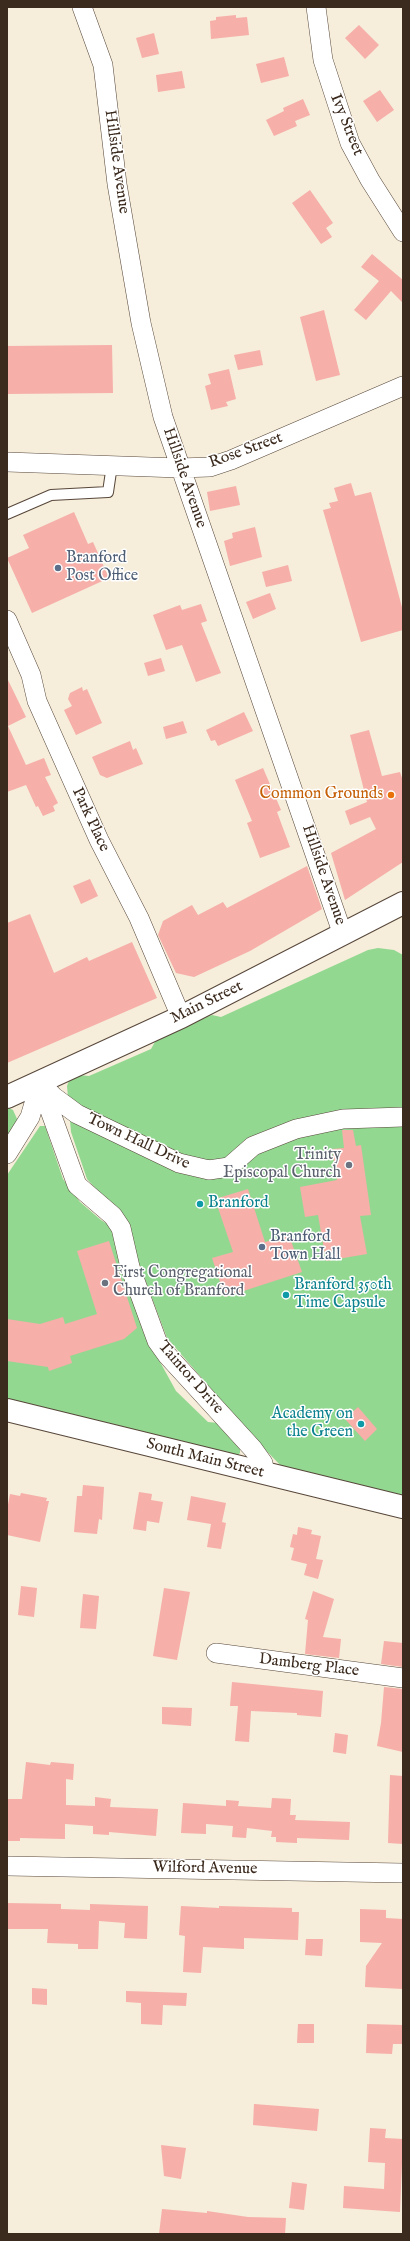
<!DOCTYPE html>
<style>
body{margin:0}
#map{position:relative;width:410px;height:2241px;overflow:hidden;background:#f6edda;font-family:"IM FELL English",serif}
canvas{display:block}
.frame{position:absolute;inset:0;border:8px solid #3b2a1e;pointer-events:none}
</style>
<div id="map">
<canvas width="410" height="2241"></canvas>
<div class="frame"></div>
</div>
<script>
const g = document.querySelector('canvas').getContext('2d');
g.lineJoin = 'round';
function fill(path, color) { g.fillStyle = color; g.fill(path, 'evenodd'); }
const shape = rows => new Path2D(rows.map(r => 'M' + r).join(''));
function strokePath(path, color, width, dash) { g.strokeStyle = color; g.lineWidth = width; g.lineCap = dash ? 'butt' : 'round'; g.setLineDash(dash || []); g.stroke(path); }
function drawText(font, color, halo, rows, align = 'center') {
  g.font = font + ' "IM FELL English",serif'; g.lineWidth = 3; g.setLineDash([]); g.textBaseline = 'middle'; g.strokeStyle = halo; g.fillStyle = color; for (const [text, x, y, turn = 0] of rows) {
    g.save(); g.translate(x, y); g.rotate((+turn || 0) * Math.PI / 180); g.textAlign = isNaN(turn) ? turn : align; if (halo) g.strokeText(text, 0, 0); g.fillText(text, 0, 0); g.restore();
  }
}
fill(shape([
 [378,948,394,950,403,955,403,1496,390,1494,283,1468,253,1437,167,1338,138,1261,130,1226,87,1179,71,1132,67,1086,70,1078,78,1075,89,1076,151,1049,156,1040,204,1018,212,1015,221,1017,368,950],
 [7,1107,13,1110,18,1121,7,1142],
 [40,1126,45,1126,63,1179,80,1202,101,1220,115,1229,143,1331,176,1391,208,1422,219,1423,240,1448,240,1453,237,1456,7,1399,7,1175]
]), '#93d891');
fill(shape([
 [236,15,236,18,247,17,249,35,211,39,210,21,216,20,216,17],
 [359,25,379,45,365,59,345,38],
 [154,33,159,54,142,58,136,38],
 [284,57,289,76,261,83,256,64],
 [182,71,185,88,158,92,156,75],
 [380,90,394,110,377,122,363,101],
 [303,99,310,115,295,121,297,126,274,136,266,120,284,111,283,108],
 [310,190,333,223,326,228,332,237,321,244,292,203],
 [372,254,403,280,403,303,391,291,366,320,354,310,379,281,361,267],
 [324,310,340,375,316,381,300,317],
 [112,345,113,393,7,394,7,346],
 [260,350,263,365,238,370,234,355],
 [229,369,236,399,226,402,228,406,211,410,205,386,211,384,208,374],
 [351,483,355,496,371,492,403,611,403,630,361,642,323,510,331,508,329,503,338,501,334,488],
 [236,486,240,505,210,511,207,492],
 [74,512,88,544,93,542,109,578,32,613,7,558,29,548,23,535],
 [255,527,262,557,230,566,224,541,233,538,232,533],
 [288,565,292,581,266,587,262,572],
 [270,593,276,609,253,619,246,602],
 [201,604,207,621,201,623,221,673,196,682,182,645,166,650,153,615,180,605,182,610],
 [161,658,165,671,148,676,144,663],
 [7,678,26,717,8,726,26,765,44,758,51,775,45,777,58,803,53,806,55,811,43,816,38,806,36,807,26,785,7,792],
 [82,687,83,691,87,689,102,723,76,735,64,710,72,706,68,699,70,693],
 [244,712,253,731,218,746,215,740,211,741,206,730],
 [183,721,187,733,166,739,163,727],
 [369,730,382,776,400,772,403,781,403,862,345,900,331,853,376,829,370,817,350,825,345,811,367,802,350,735],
 [130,741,133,750,136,748,143,764,107,778,100,775,92,757],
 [263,768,281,810,277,812,290,847,260,858,247,823,252,821,235,780],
 [307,866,322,909,250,951,194,977,176,973,158,935,163,921,192,905,198,915,223,902,227,908],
 [90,879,98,896,81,904,73,886],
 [30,914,54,973,87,957,89,961,132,942,157,998,7,1063,7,923],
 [342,1130,353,1130,356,1146,361,1145,371,1215,360,1216,367,1254,326,1261,318,1215,305,1217,300,1187,337,1180,332,1149,344,1148],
 [248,1189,265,1242,289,1235,302,1272,225,1297,212,1258,233,1252,215,1199],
 [109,1241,137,1328,124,1339,70,1356,72,1363,49,1371,48,1367,7,1361,7,1319,40,1324,63,1317,65,1324,97,1314,77,1251],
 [358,1407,377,1429,365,1441,345,1419],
 [83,1485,104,1487,102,1520,99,1519,97,1534,74,1532,77,1496,82,1496],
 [139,1492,152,1494,151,1500,163,1502,159,1523,147,1521,146,1531,133,1529],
 [21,1493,47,1498,46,1501,49,1501,40,1542,7,1535,7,1510,10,1494,20,1496],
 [191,1496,226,1503,222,1522,226,1523,221,1549,207,1547,211,1524,187,1520],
 [298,1527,312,1530,311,1534,321,1536,316,1559,323,1560,318,1579,304,1575,307,1564,291,1560,294,1548,290,1547,293,1534,297,1535],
 [21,1586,37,1588,34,1617,18,1615],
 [164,1588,190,1592,177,1660,153,1656],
 [313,1591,334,1599,323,1637,341,1639,339,1658,305,1654,308,1620,305,1619],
 [83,1594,99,1596,96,1629,80,1628],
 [384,1641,403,1643,403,1667,381,1664],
 [232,1682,323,1691,321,1717,297,1715,297,1713,251,1711,249,1742,235,1741,238,1706,230,1706],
 [384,1687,403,1689,403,1752,377,1746,381,1723],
 [162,1707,192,1708,191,1726,162,1724],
 [335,1733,348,1735,346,1754,333,1752],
 [26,1762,50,1765,51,1762,74,1764,73,1780,66,1779,66,1805,95,1806,95,1797,111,1799,110,1807,158,1809,156,1836,109,1832,109,1835,93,1834,93,1826,65,1824,65,1839,20,1838,20,1841,7,1841,7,1799,22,1799],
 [390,1775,403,1776,403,1844,388,1843],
 [272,1798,291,1799,290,1815,296,1815,295,1820,350,1822,349,1840,297,1838,297,1843,276,1842,276,1837,271,1837,272,1831,247,1828,246,1838,232,1837,233,1826,206,1824,206,1834,181,1833,183,1803,226,1806,226,1800,239,1801,238,1806,271,1808],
 [7,1903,61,1904,61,1909,90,1910,90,1904,148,1906,147,1939,124,1938,125,1923,99,1921,98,1949,78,1949,78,1944,47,1943,48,1929,7,1929],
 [181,1906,219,1908,219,1906,292,1908,292,1912,299,1912,298,1940,244,1938,244,1949,203,1947,201,1973,183,1972,185,1936,179,1935],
 [360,1909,386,1910,386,1918,403,1919,403,1989,365,1987,366,1966,382,1943,360,1942],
 [306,1939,323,1939,322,1956,305,1955],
 [32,1988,47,1989,47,2005,32,2004],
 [126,1991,187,1993,186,2006,163,2005,162,2025,141,2024,141,2003,126,2002],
 [298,2024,314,2024,314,2043,297,2043],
 [367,2024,403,2025,403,2044,393,2044,392,2054,366,2053],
 [254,2104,319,2109,317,2131,253,2125],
 [370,2128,386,2129,385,2138,403,2139,400,2212,343,2208,344,2186,384,2189,385,2163,368,2162],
 [161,2145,186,2148,181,2179,164,2176],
 [292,2182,307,2184,304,2210,289,2208],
 [162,2209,207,2213,207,2211,248,2217,286,2218,285,2234,159,2234]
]), '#f6afa9');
const lane = shape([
 [7,514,51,495,108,492,112,465]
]);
const street = shape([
 [82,7,103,65,117,184,141,323,163,417,343,935],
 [316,7,323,60,350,143,370,180,403,232],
 [7,462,179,468,210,467,231,460,403,386],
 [7,620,31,675,37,701,99,840,139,918,181,1017],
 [40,1083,77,1185,113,1216,121,1228,130,1267,157,1341,167,1355,253,1449,263,1463,265,1474],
 [42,1085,54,1097,77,1114,179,1163,209,1170,229,1167,253,1146,296,1129,343,1119,403,1117],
 [7,1154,30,1117,40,1083],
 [216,1653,403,1678],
 [7,1866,403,1873]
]);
const secondary = shape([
 [7,1097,181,1017,403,903],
 [7,1410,403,1507]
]);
strokePath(lane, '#57473a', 12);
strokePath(street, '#57473a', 20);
strokePath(secondary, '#57473a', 24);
strokePath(lane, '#fff', 10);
strokePath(street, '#fff', 19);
strokePath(secondary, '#fff', 22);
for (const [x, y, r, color] of [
 [58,568,4,"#5c6f8a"],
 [391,795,4,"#e8710a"],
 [349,1165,4,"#6b7280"],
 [200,1204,4,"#0f9aa8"],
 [262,1247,4,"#5c6f8a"],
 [105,1283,4,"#6b7280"],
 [286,1295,4,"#0f9aa8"],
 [361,1424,4,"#0f9aa8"]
]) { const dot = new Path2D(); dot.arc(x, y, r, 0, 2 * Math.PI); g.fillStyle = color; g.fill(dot); strokePath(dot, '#fff', 1.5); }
drawText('16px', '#3b2a1e', '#fff', [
 ["Ivy Street",346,125,68],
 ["Hillside Avenue",116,162,82],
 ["Rose Street",246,451,-20],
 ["Hillside Avenue",184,478,71],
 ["Park Place",90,820,65],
 ["Hillside Avenue",323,875,71],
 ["Main Street",207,1003,-26],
 ["Town Hall Drive",138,1142,25],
 ["Taintor Drive",190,1378,49],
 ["South Main Street",205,1459,14],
 ["Damberg Place",309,1666,7],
 ["Wilford Avenue",205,1869,1]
]);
drawText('16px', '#4e5e75', '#fff', [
 ["Branford",66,559],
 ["Post Office",66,577],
 ["Branford",270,1238],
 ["Town Hall",270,1256]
], 'left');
drawText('16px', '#c56008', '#fff', [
 ["Common Grounds",383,795]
], 'right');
drawText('16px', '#5b616d', '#fff', [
 ["Trinity",341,1156],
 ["Episcopal Church",341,1174],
 ["First Congregational",113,1274,"left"],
 ["Church of Branford",113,1292,"left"]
], 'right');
drawText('16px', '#0d838f', '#fff', [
 ["Branford",208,1204],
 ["Branford 350th",294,1286],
 ["Time Capsule",294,1304],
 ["Academy on",353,1415,"right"],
 ["the Green",353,1433,"right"]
], 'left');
</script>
